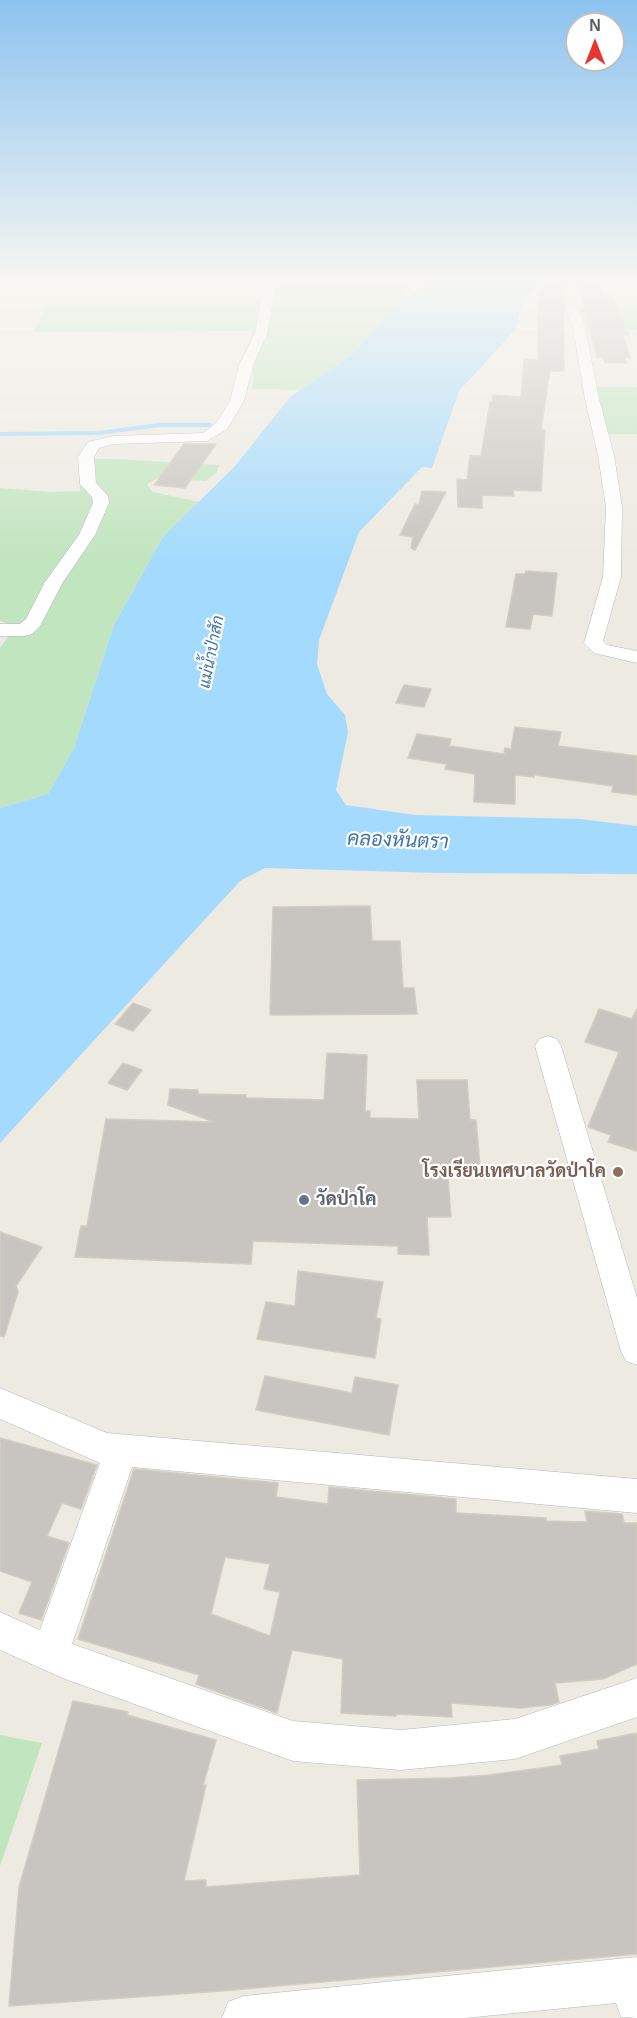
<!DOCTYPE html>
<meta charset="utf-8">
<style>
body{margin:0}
#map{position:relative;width:637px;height:2018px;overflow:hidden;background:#edeae2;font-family:Arial,sans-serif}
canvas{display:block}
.north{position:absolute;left:565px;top:12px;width:60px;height:60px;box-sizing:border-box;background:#fff;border:2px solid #bdbfc1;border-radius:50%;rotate:0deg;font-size:16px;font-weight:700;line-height:24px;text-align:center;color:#5b5f63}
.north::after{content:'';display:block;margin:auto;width:21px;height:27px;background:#e53630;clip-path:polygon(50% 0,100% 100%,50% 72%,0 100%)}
</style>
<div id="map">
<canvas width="637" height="2018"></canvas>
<div class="north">N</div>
</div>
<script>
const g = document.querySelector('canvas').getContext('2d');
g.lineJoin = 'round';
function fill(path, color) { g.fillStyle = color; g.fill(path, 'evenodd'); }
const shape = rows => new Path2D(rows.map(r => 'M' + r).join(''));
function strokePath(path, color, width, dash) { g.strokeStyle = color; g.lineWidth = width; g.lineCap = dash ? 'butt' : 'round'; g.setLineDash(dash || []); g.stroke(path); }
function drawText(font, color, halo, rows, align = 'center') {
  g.font = font + ' Arial,Sarabun,sans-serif'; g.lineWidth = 4.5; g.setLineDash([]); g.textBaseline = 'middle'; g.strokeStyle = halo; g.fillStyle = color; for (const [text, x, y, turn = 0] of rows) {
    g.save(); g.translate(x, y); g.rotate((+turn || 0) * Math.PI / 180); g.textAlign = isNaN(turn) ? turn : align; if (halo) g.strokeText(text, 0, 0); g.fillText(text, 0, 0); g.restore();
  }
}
fill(shape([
 [268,279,412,282,402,297,353,354,301,390,253,389,253,366,239,365,253,331,33,332,48,301,263,300],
 [637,307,637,330,587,330,580,308],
 [597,387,637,387,637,434,606,434],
 [78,459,116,459,219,465,217,472,206,481,158,478,147,484,153,492,199,502,163,537,114,625,74,748,48,794,0,808,0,648,16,626,0,621,0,488,51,492,80,491],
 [0,1735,42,1743,0,1866]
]), '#c1e5bf');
fill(shape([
 [429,278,549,278,525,297,515,330,459,391,432,468,422,467,359,532,319,640,317,664,327,694,345,715,348,732,336,790,346,805,415,815,580,819,637,826,637,874,439,873,265,868,240,881,0,1143,0,808,48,794,74,748,114,625,163,537,235,466,290,397,353,354,402,297,412,297]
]), '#a3dafd');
strokePath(shape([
 [0,434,98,433,160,425,210,425]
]), '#a3dafd', 4);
const building = shape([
 [553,278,566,278,564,308,564,371,550,371,541,430,545,430,541,491,513,490,514,496,482,495,482,508,458,507,457,479,467,480,470,456,481,456,490,402,492,402,493,395,521,397,524,359,538,360,538,294,553,278],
 [577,278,603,278,600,296,612,296,629,335,623,335,630,358,625,358,627,363,605,363,603,358,597,357,577,278],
 [184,444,216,444,185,488,154,485,184,444],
 [422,491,446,492,415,550,411,548,413,537,400,535,415,504,419,505,422,491],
 [526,571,557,573,552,616,533,614,530,629,506,627,516,574,525,574,526,571],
 [404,685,431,689,424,707,396,703,404,685],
 [515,727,561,732,558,746,637,756,637,795,612,792,613,786,535,775,534,777,515,775,515,804,474,802,475,774,445,769,447,764,408,758,417,734,451,739,449,746,504,754,505,748,511,749,515,727],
 [370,906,372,941,400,941,403,988,414,988,417,1014,270,1015,273,907,370,906],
 [133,1003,151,1010,133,1031,115,1024,133,1003],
 [599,1009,632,1019,637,1009,637,1151,608,1142,611,1135,588,1127,619,1052,585,1042,599,1009],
 [327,1053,367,1055,365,1111,370,1111,370,1118,419,1119,417,1080,467,1080,470,1120,476,1120,480,1166,447,1165,451,1217,427,1217,429,1255,398,1254,398,1246,253,1241,251,1264,75,1257,81,1226,87,1226,106,1119,214,1122,168,1105,170,1089,198,1090,198,1094,246,1095,246,1098,324,1100,327,1053],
 [123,1063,142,1070,127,1090,108,1083,123,1063],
 [0,1232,42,1247,16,1286,18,1292,4,1337,0,1336,0,1232],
 [298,1271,383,1282,376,1318,381,1319,375,1358,257,1339,266,1302,295,1306,298,1271],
 [265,1376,352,1393,355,1377,398,1385,389,1435,256,1410,265,1376],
 [0,1438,97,1465,81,1509,62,1503,47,1536,69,1543,41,1620,19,1613,32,1582,0,1571,0,1438],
 [134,1469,278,1483,276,1497,328,1504,329,1487,456,1499,456,1513,546,1518,546,1521,587,1522,585,1511,622,1514,624,1523,637,1523,637,1664,603,1679,555,1683,559,1702,550,1705,520,1708,451,1703,452,1717,396,1714,396,1716,341,1713,343,1659,292,1650,277,1713,196,1684,199,1675,78,1639,134,1469],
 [225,1557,270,1564,264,1589,280,1592,270,1636,211,1614,225,1557],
 [73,1701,128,1712,127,1715,216,1740,203,1785,206,1785,184,1881,206,1880,206,1887,360,1875,357,1780,450,1778,490,1775,562,1765,560,1756,599,1749,597,1741,637,1733,637,1954,221,1991,9,2006,19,1887,73,1701]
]);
fill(building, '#c8c5c0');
strokePath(building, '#d2ccc1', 1.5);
const minor = shape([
 [265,278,277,278,267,334,253,365,244,401,227,429,207,441,113,444,99,448,94,457,96,483,108,496,109,503,95,535,63,582,40,626,32,634,25,636,0,636,0,624,20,624,26,619,45,582,79,535,93,503,92,497,80,484,78,457,88,442,113,436,203,433,216,423,230,401,239,365,255,334,265,278],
 [572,305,578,309,585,327,599,399,614,455,622,507,621,577,603,641,607,645,637,651,637,663,594,653,584,643,603,577,606,507,598,455,585,399,573,327,566,309,572,305],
 [548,1036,557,1039,561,1046,637,1298,637,1365,626,1361,621,1351,535,1046,539,1039,548,1036],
 [0,1388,107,1433,637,1479,637,1513,132,1467,72,1644,293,1721,401,1730,515,1719,637,1678,637,1717,515,1759,401,1770,293,1761,65,1679,0,1650,0,1612,40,1630,100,1463,0,1419,0,1388],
 [637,1957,637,2018,621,2017,616,2003,465,2018,222,2018,228,2002,244,1996,637,1957]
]);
strokePath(minor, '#b3b6ba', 1);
fill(minor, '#fff');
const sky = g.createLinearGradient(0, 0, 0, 561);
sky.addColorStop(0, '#8cc3f0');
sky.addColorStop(0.5, '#f7f6f2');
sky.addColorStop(1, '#f7f6f200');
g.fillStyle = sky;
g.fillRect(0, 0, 637, 561);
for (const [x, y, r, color] of [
 [618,1172,6,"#8d6e63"],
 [304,1200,6,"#6b7280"]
]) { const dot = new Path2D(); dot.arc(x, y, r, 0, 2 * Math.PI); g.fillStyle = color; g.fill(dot); strokePath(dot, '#fff', 2); }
drawText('italic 16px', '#3e75a6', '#fff', [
 ["แม่น้ำป่าสัก",212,652,-79]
]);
drawText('bold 18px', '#785e54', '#fff', [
 ["โรงเรียนเทศบาลวัดป่าโค",606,1172]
], 'right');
drawText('bold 18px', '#5b616d', '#fff', [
 ["วัดป่าโค",316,1200]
], 'left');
drawText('italic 20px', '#3e75a6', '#fff', [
 ["คลองหันตรา",398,841,2]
]);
</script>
